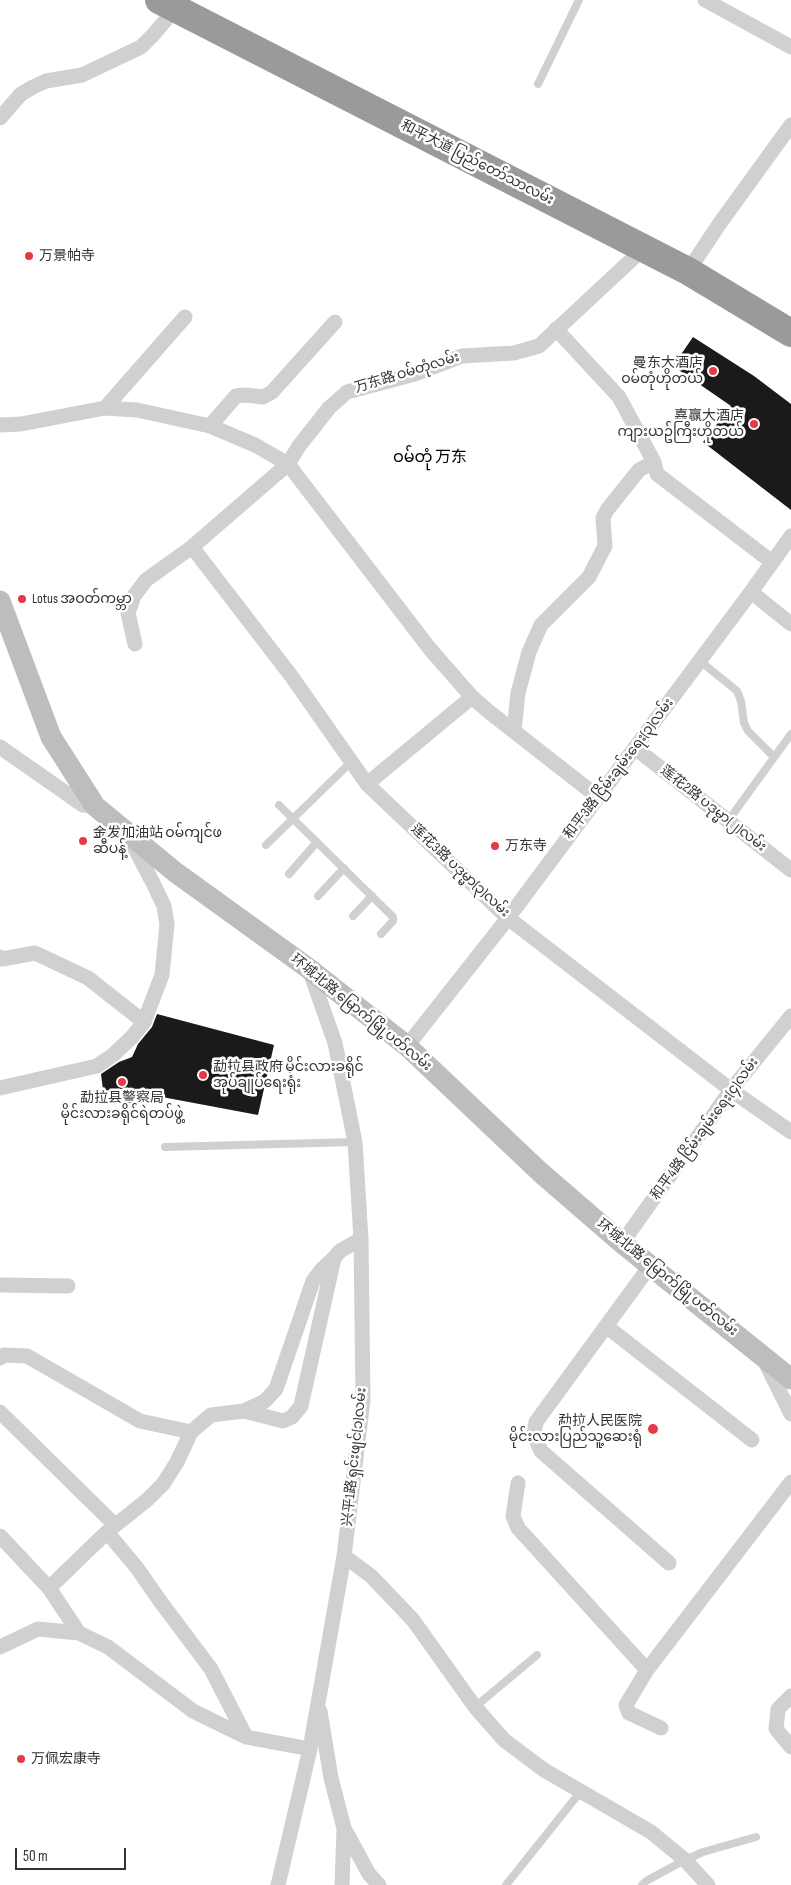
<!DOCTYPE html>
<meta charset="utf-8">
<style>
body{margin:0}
#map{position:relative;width:791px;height:1885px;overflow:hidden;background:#fff;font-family:"Sofia Sans Condensed",sans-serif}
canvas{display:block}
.scale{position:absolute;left:15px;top:1848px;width:111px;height:22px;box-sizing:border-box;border:2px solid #333;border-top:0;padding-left:6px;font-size:15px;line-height:18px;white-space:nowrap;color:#333;-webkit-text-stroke:4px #fff;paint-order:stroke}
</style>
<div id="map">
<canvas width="791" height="1885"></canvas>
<div class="scale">50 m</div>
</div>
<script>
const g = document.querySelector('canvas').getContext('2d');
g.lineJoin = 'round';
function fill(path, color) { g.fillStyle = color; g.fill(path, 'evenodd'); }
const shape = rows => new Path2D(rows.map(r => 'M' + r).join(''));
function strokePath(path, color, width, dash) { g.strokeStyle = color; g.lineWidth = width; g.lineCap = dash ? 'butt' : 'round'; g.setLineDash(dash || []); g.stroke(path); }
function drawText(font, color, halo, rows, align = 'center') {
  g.font = font + ' "Sofia Sans Condensed","Noto Sans SC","Noto Sans Myanmar",sans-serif'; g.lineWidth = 5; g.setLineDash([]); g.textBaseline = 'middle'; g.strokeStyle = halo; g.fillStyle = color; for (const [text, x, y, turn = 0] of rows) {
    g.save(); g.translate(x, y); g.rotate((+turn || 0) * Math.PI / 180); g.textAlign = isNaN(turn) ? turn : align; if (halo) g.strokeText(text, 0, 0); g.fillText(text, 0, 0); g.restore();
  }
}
fill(shape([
 [693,337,754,376,791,404,791,510,703,442,731,406,673,366],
 [157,1014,274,1045,258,1115,146,1094,104,1098,101,1074,119,1062,132,1057,138,1044,152,1027]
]), '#1a1a1a');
strokePath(shape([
 [538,84,579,0],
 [700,661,737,691,741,701,744,723,748,731,774,757],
 [279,805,393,917,393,921,381,934],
 [728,821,791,734],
 [266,845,352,761],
 [289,874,317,842],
 [318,896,344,868],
 [353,916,372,896],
 [165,1147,355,1142],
 [475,1707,537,1655],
 [506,1885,581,1791],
 [642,1885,646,1881,685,1860,703,1852,756,1837]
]), '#d0d0d0', 8);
strokePath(shape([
 [705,0,791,47],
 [0,118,21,94,33,87,46,81,82,75,141,47,153,35,175,9],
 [688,271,720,223,791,125],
 [556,329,619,397,654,462,657,474,772,562],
 [105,408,185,317],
 [0,425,21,424,105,408,137,410,210,426,255,445,288,464,299,446,329,408,347,392,415,374,462,356,514,353,539,346,643,249],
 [210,426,236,396,245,395,263,397,272,392,335,322],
 [192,547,292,677,367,784,508,918,731,1090,791,1132],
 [751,592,791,624],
 [135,644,128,613,134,596,146,580,192,547,288,464,430,649,472,697,488,711,598,797],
 [514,731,518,693,529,652,541,625,589,577,605,546,603,518,607,510,639,470,654,462],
 [0,747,83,805,95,806],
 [635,748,791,870],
 [367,784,472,697],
 [0,957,2,959,35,953,88,978,144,1022],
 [407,1046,508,918,751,592,791,536],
 [0,1088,97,1066,113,1055,132,1037,144,1022,162,975,167,924,164,906,154,885,130,839],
 [622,1243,731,1090,791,1016],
 [650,1266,536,1422,534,1435,541,1451,669,1563],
 [0,1285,68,1286],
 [606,1326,752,1440],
 [0,1358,4,1355,27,1356,140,1421,191,1432],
 [765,1362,791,1414],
 [244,1411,265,1401,276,1389,313,1281,322,1269,334,1258],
 [0,1412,115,1525],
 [518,1483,513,1516,518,1528,647,1670],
 [0,1536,49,1588,79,1633],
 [344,1556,371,1576,413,1620,475,1707,504,1740,544,1770,651,1832,685,1860,708,1885],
 [49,1588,107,1532],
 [0,1647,38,1629,79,1633,108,1647,193,1711,246,1737,310,1749],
 [791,1696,778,1709,776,1729,791,1747],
 [320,1711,331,1778,344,1828,369,1874,379,1885],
 [661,1728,629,1713,626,1705,647,1670,791,1482],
 [246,1737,211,1669,160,1601,137,1568,107,1532,147,1500,163,1484,177,1462,191,1432,211,1415,244,1411,283,1421,292,1417,301,1406,334,1258,340,1251,361,1239],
 [278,1885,310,1749,344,1556,363,1400,361,1239,355,1142,335,1043,309,969],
 [342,1885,344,1830]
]), '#d0d0d0', 15);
strokePath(shape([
 [0,601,51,737,95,806,175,872,308,968,407,1046,540,1172,622,1243,791,1379]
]), '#bdbdbd', 21);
strokePath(shape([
 [159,0,688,271,791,333]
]), '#9a9a9a', 28);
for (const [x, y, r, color] of [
 [29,256,5,"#e63946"],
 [713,371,5,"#e63946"],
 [754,424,5,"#e63946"],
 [22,599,5,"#e63946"],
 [83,841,5,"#e63946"],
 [495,846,5,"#e63946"],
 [203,1075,5,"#e63946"],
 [122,1082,5,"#e63946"],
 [653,1429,6,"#e63946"],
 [21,1759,5,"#e63946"]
]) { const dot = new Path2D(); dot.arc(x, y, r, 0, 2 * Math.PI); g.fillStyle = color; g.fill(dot); strokePath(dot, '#fff', 2); }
drawText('14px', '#333', '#fff', [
 ["和平大道 ပြည်တော်သာလမ်း",477,163,27],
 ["万东路 ဝမ်တုံလမ်း",407,373,-17],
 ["和平3路 ငြိမ်းချမ်းရေး(၃)လမ်း",619,769,-53],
 ["莲花2路 ပဒုမ္မာ(၂)လမ်း",713,809,38],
 ["莲花3路 ပဒုမ္မာ(၃)လမ်း",460,871,43],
 ["环城北路 မြောက်မြို့ပတ်လမ်း",361,1013,39],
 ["和平4路 ငြိမ်းချမ်းရေး(၄)လမ်း",705,1129,-54],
 ["环城北路 မြောက်မြို့ပတ်လမ်း",667,1278,39],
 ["兴平1路 ရှင်းဖျင်(၁)လမ်း",355,1457,-84]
]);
drawText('14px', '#333', '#fff', [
 ["万景帕寺",39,256],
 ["曼东大酒店",703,363,"right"],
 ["ဝမ်တုံဟိုတယ်",703,379,"right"],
 ["嘉赢大酒店",744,416,"right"],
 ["ကျားယဥ်ကြီးဟိုတယ်",744,432,"right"],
 ["Lotus အဝတ်ကမ္ဘာ",32,599],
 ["金发加油站 ဝမ်ကျင်ဖ",93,833],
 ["ဆီပန့်",93,849],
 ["万东寺",505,846],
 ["勐拉县政府 မိုင်းလားခရိုင်",213,1067],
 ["အုပ်ချုပ်ရေးရုံး",213,1083],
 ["勐拉县警察局",122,1098,"center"],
 ["မိုင်းလားခရိုင်ရဲတပ်ဖွဲ့",122,1114,"center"],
 ["勐拉人民医院",642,1421,"right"],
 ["မိုင်းလားပြည်သူ့ဆေးရုံ",642,1437,"right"],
 ["万佩宏康寺",31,1759]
], 'left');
drawText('16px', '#000', '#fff', [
 ["ဝမ်တုံ 万东",430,458]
]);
</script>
